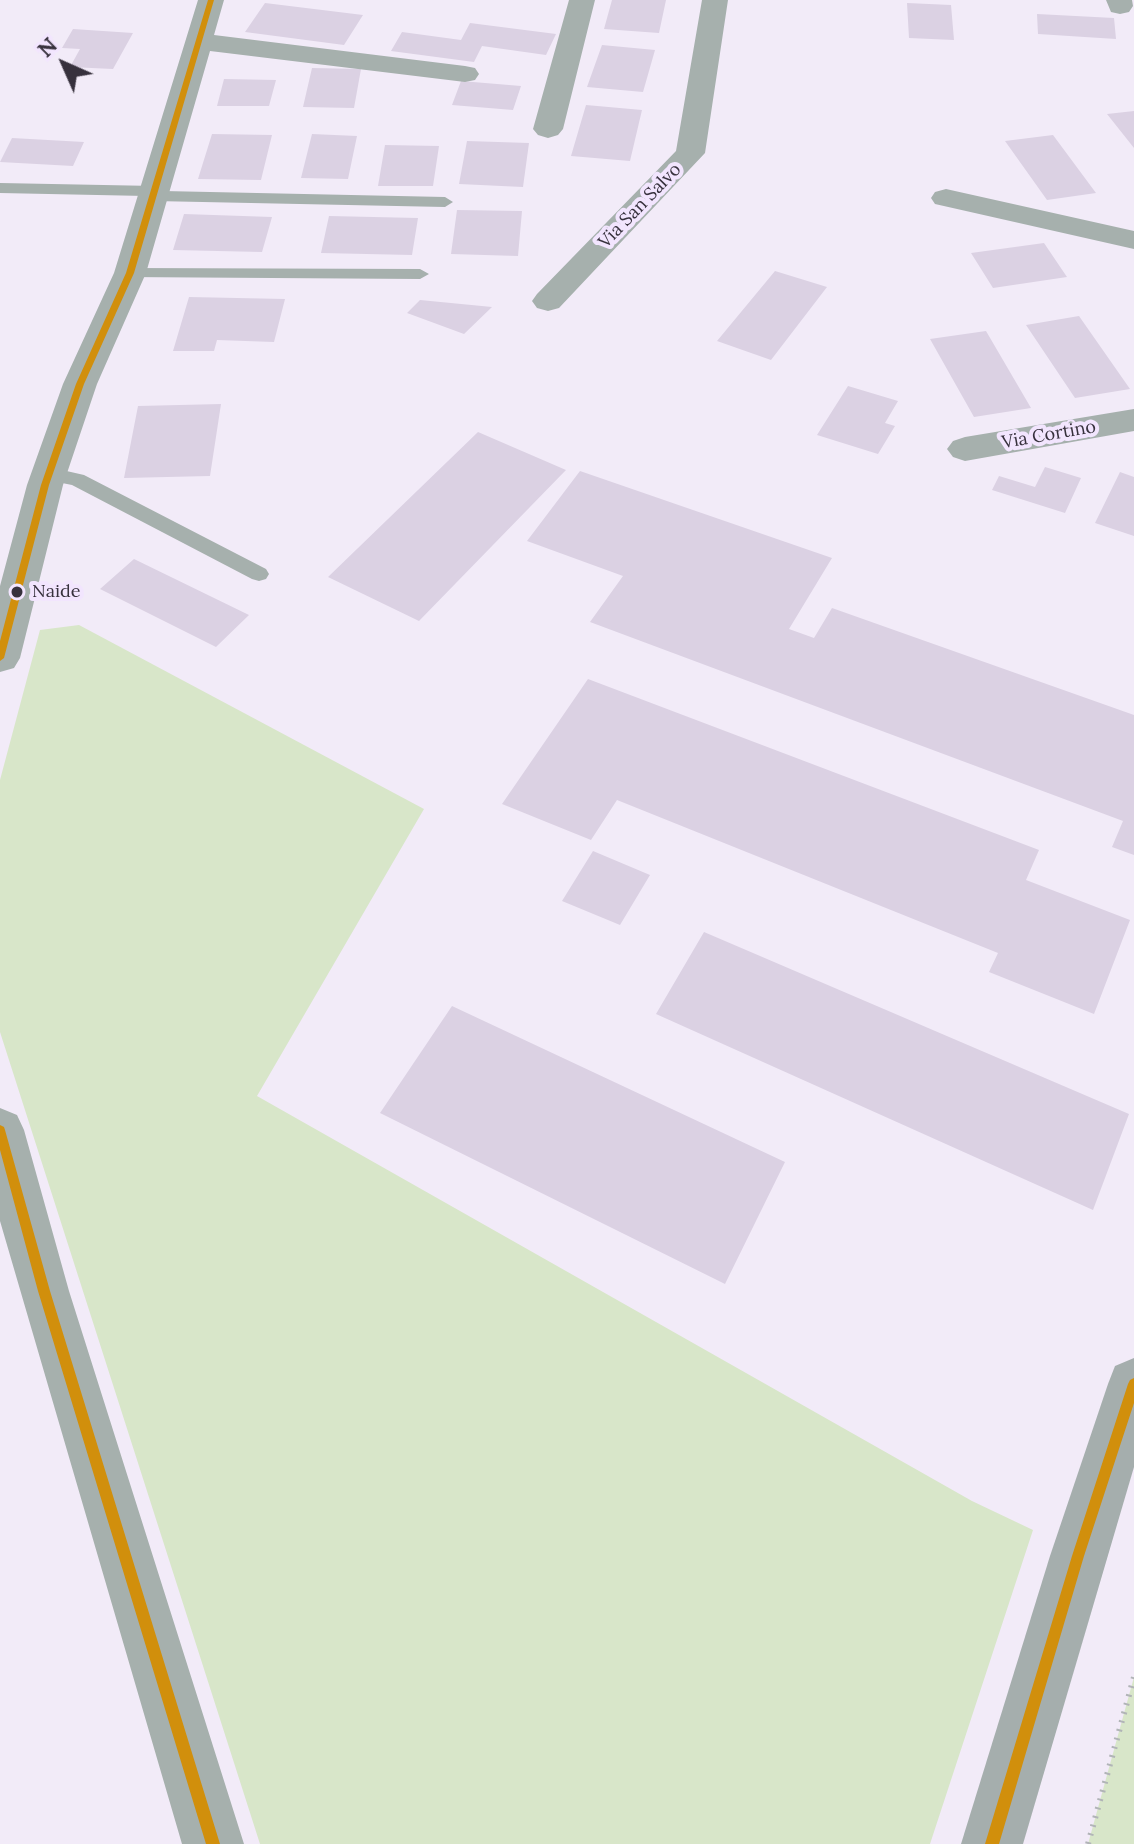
<!DOCTYPE html>
<style>
body{margin:0}
#map{position:relative;width:1134px;height:1844px;overflow:hidden;background:#f2ebf8;font-family:Lora,serif}
canvas{display:block}
.north{position:absolute;left:24px;top:24px;width:80px;height:80px;-webkit-text-stroke:6px #f2e5fe;paint-order:stroke;rotate:315deg;font-size:22px;font-weight:700;line-height:32px;text-align:center;color:#37313d}
.north::after{content:'';display:block;margin:auto;width:28px;height:36px;background:#37313d;clip-path:polygon(50% 0,100% 100%,50% 72%,0 100%)}
</style>
<div id="map">
<canvas width="1134" height="1844"></canvas>
<div class="north">N</div>
</div>
<script>
const g = document.querySelector('canvas').getContext('2d');
g.lineJoin = 'round';
function fill(path, color) { g.fillStyle = color; g.fill(path, 'evenodd'); }
const shape = rows => new Path2D(rows.map(r => 'M' + r).join(''));
function strokePath(path, color, width, dash) { g.strokeStyle = color; g.lineWidth = width; g.lineCap = dash ? 'butt' : 'round'; g.setLineDash(dash || []); g.stroke(path); }
function drawText(font, color, halo, rows, align = 'center') {
  g.font = font + ' Lora,serif'; g.lineWidth = 8; g.setLineDash([]); g.textBaseline = 'middle'; g.strokeStyle = halo; g.fillStyle = color; for (const [text, x, y, turn = 0] of rows) {
    g.save(); g.translate(x, y); g.rotate((+turn || 0) * Math.PI / 180); g.textAlign = isNaN(turn) ? turn : align; if (halo) g.strokeText(text, 0, 0); g.fillText(text, 0, 0); g.restore();
  }
}
fill(shape([
 [79,625,424,809,257,1096,972,1501,1033,1530,930,1844,260,1844,0,1032,0,780,40,630],
 [1134,1677,1134,1844,1088,1844]
]), '#d8e6c9');
fill(shape([
 [612,0,666,0,659,33,604,29],
 [265,3,363,15,344,45,245,32],
 [907,3,951,5,954,40,909,38],
 [1037,14,1114,18,1116,39,1038,34],
 [470,23,556,34,546,55,482,46,474,62,391,51,402,32,461,40],
 [73,29,133,33,113,69,70,67,80,49,62,48],
 [602,45,655,50,643,92,587,87],
 [312,68,361,69,354,108,303,107],
 [224,79,276,80,269,106,217,106],
 [461,81,521,86,513,110,452,105],
 [586,105,642,110,630,161,571,156],
 [1134,111,1134,148,1107,114],
 [212,134,272,135,261,180,198,179],
 [312,134,357,136,348,179,301,178],
 [1053,135,1096,193,1047,200,1005,141],
 [12,138,84,142,73,166,0,162],
 [467,141,529,143,523,187,459,184],
 [385,145,439,146,433,186,378,186],
 [457,210,522,211,518,256,451,254],
 [184,214,272,217,262,252,173,250],
 [329,216,418,218,412,255,321,253],
 [1044,243,1067,277,993,288,971,253],
 [775,271,827,287,771,360,717,341],
 [189,297,285,299,274,342,217,340,214,351,173,351],
 [420,300,492,307,464,334,407,313],
 [1079,316,1130,389,1075,398,1026,325],
 [986,331,1031,408,974,417,930,339],
 [848,386,898,401,885,423,895,426,878,454,817,435],
 [221,404,210,476,124,478,138,406],
 [478,432,566,470,419,621,328,577],
 [1045,467,1081,478,1065,513,992,490,999,476,1035,487],
 [580,471,832,558,789,629,814,638,832,608,1134,715,1134,855,1112,847,1123,821,590,622,623,576,527,541],
 [1120,472,1134,477,1134,536,1095,523],
 [134,559,249,615,216,647,100,589],
 [588,679,1039,850,1026,880,1130,920,1094,1014,989,972,998,953,617,800,591,840,502,804],
 [593,851,650,875,620,925,562,901],
 [704,932,1129,1114,1093,1210,656,1014],
 [452,1006,785,1162,725,1284,380,1113]
]), '#dbd1e3');
strokePath(shape([
 [1088,1844,1134,1677]
]), '#b1b4b7', 6, [2, 7]);
fill(shape([
 [0,183,155,186,163,191,445,197,453,202,445,207,154,201,146,196,0,193,0,183],
 [130,268,420,269,429,274,420,279,124,277,121,273,130,268],
 [49,467,84,475,266,569,269,574,266,579,259,581,252,579,72,485,42,479,39,474,49,467]
]), '#a6b0ad');
fill(shape([
 [198,0,224,0,214,35,465,66,475,68,479,74,475,80,465,82,210,51,146,273,97,384,63,485,20,658,14,668,0,672,0,586,27,485,63,384,114,273,198,0],
 [569,0,595,0,563,129,558,135,548,138,538,135,533,129,569,0],
 [702,0,728,0,705,153,559,308,548,311,537,308,532,301,537,294,676,151,702,0],
 [1106,0,1132,0,1133,6,1129,12,1120,14,1111,12,1106,0],
 [946,189,1134,231,1134,249,935,204,931,198,935,192,946,189],
 [1134,409,1134,431,965,461,953,457,947,449,953,441,965,437,1134,409],
 [0,1108,17,1115,24,1130,69,1291,244,1844,182,1844,0,1221,0,1108]
]), '#a6b0ad');
fill(shape([
 [1134,1358,1134,1467,1023,1844,961,1844,1050,1556,1108,1384,1115,1366,1134,1358]
]), '#a5aead');
fill(shape([
 [208,0,214,0,134,273,84,384,49,485,4,658,0,661,0,641,41,485,76,384,126,273,208,0],
 [0,1125,4,1127,5,1130,50,1291,220,1844,206,1844,38,1291,0,1150,0,1125],
 [1134,1378,1134,1403,1084,1556,999,1844,985,1844,1072,1556,1128,1384,1130,1380,1134,1378]
]), '#d18f0c');
for (const [x, y, r, color] of [
 [17,592,7,"#37313d"]
]) { const dot = new Path2D(); dot.arc(x, y, r, 0, 2 * Math.PI); g.fillStyle = color; g.fill(dot); strokePath(dot, '#f2e5fe', 3); }
drawText('18px', '#37313d', '#f2e5fe', [
 ["Via San Salvo",640,206,-46],
 ["Via Cortino",1049,435,-10]
]);
drawText('18px', '#37313d', '#f2e5fe', [
 ["Naide",32,592]
], 'left');
</script>
